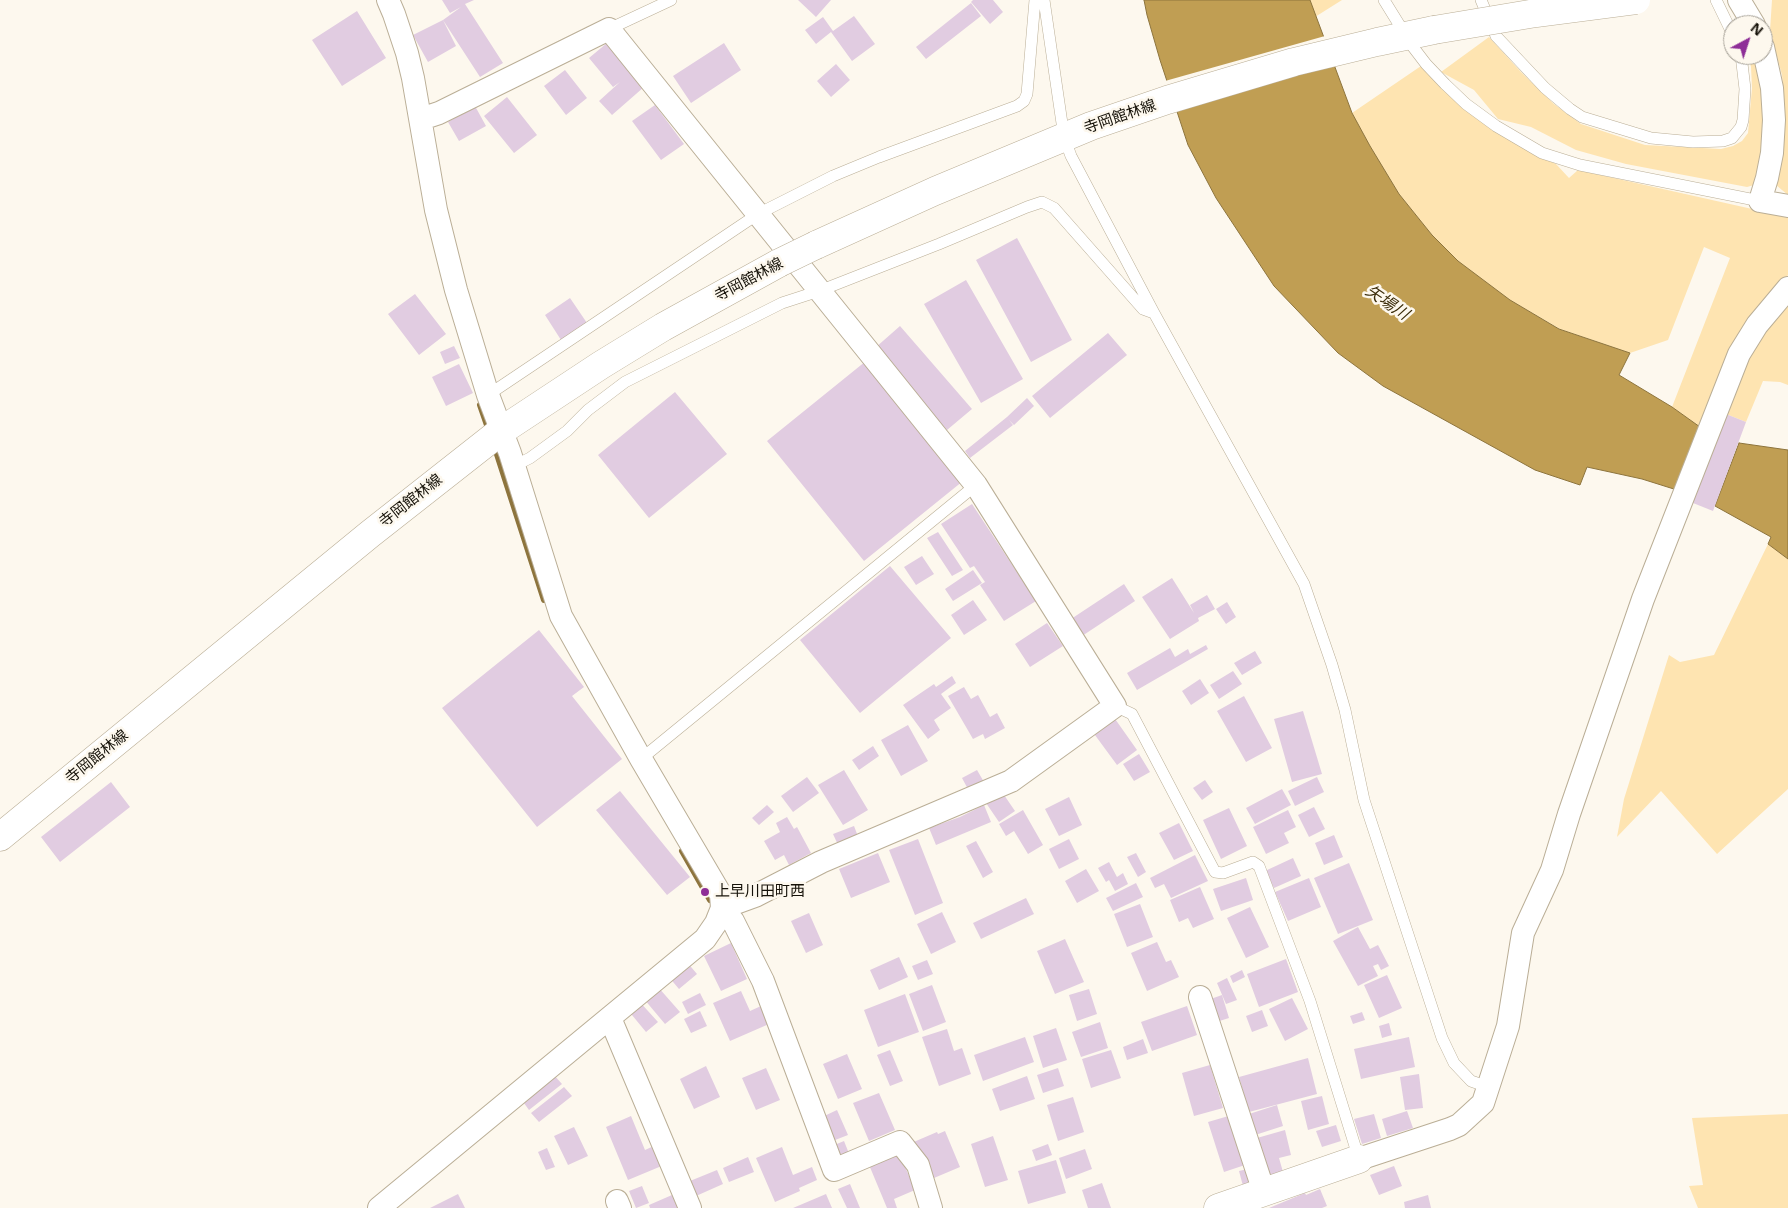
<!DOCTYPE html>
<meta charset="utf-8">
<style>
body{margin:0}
#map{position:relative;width:1788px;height:1208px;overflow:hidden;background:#fdf8ee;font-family:"Open Sans",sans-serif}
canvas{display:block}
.north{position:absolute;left:1723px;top:15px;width:50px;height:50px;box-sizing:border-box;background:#fdf8ee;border:1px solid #a19c92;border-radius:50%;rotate:40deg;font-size:14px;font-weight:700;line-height:20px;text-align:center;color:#161209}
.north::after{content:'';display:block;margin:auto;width:18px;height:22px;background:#8e2e97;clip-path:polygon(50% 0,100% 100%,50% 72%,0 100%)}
</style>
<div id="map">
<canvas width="1788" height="1208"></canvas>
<div class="north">N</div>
</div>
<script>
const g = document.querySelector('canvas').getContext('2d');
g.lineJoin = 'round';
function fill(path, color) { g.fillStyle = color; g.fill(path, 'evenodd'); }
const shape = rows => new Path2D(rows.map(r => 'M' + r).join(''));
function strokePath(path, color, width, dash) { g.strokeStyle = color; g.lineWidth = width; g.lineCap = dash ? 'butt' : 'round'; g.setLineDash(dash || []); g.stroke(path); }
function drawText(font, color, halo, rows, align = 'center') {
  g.font = font + ' "Open Sans","Noto Sans JP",sans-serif'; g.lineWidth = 5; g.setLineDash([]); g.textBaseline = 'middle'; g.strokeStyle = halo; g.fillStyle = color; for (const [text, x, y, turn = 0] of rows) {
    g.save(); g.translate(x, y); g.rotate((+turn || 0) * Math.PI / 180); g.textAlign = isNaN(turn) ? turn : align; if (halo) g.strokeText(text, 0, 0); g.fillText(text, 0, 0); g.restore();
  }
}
fill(shape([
 [1310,0,1342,0,1315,17],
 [1772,0,1788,0,1788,195,1776,185,1784,96,1782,75,1770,31],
 [1489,37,1521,72,1554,104,1581,124,1645,145,1721,149,1733,146,1742,141,1748,133,1752,88,1751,67,1748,55,1755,55,1759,70,1765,132,1754,185,1747,187,1626,164,1576,150,1531,127,1498,119,1474,90,1441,72],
 [1421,66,1441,88,1462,106,1529,151,1556,164,1569,178,1578,170,1788,217,1788,275,1753,318,1700,427,1672,407,1730,258,1704,247,1668,340,1630,353,1560,329,1510,300,1458,261,1432,235,1399,194,1370,146,1352,113],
 [1788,303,1788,385,1780,382,1763,381,1746,422,1721,412,1752,348],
 [1768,544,1788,559,1788,789,1717,854,1661,791,1617,837,1624,799,1669,655,1680,662,1714,655],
 [1788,1114,1788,1208,1698,1208,1689,1186,1703,1185,1692,1118]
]), '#fee4b1');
const water = shape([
 [1144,0,1310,0,1352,113,1370,146,1399,194,1432,235,1458,261,1510,300,1559,329,1630,353,1619,375,1672,407,1700,427,1677,490,1642,479,1587,467,1580,485,1535,470,1383,386,1338,353,1274,286,1216,198,1188,145,1160,60,1147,15,1144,0],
 [1739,443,1788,450,1788,559,1768,544,1771,537,1715,506,1739,443]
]);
fill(water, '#c09e53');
strokePath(water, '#8d743d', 1);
fill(shape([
 [1325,36,1336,63,1173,108,1165,81]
]), '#fdf8ee');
strokePath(shape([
 [480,405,489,431],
 [494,445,544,600],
 [682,851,710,900]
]), '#8d743d', 6);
fill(shape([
 [442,0,474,0,465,4,503,63,480,77,443,20,456,46,428,62,413,35,443,20,461,7,450,13],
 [798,0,831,0,816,17],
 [973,0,993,0,1003,12,990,24,971,2],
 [971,3,981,16,926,59,916,47],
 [357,11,386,58,342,86,312,40],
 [854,16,875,44,852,61,831,32,816,44,805,30,823,17,833,31],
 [607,43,644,87,612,115,599,101,620,82,613,87,589,58],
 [724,43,741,70,691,103,673,76],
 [836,64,850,80,831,97,817,81],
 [565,70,587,98,566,115,544,86],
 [507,97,537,135,514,153,484,116],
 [655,105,684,144,661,160,632,121],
 [475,106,486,126,459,141,448,122],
 [1017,238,1072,340,1031,362,976,260],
 [966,280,1023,379,981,403,924,304],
 [415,294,446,334,419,355,388,314],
 [570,298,587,323,561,340,545,315],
 [900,326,972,409,947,430,875,348],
 [1108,333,1127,355,1050,418,1032,396],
 [454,346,460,358,445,364,440,352],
 [866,361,963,481,864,561,767,441],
 [459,364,473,393,446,406,432,377],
 [675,392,727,454,649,518,598,455],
 [1027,398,1034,406,1014,425,1009,420,1013,425,970,458,965,451,1007,417],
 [1721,412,1746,422,1713,511,1688,501],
 [972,504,1036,601,1004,621,980,585,985,582,974,566,970,568,941,524],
 [938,532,963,570,952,576,927,538],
 [922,556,934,574,916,585,904,567],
 [890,566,951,638,860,713,800,640],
 [973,570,982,583,953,601,945,589],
 [1172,578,1194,613,1190,605,1207,595,1215,609,1198,618,1199,621,1170,639,1142,597],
 [1124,584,1135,601,1079,638,1068,621],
 [973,600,987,620,964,635,951,615],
 [1227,602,1236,617,1226,624,1216,609],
 [1047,623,1063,646,1030,667,1015,644],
 [539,630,584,687,572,696,622,759,537,827,442,708],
 [1206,645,1208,649,1137,690,1127,673,1170,648,1175,657,1188,649,1190,654],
 [1255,651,1262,663,1242,675,1234,663],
 [1233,671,1242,684,1219,699,1210,685],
 [952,676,956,683,941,694,951,708,934,720,940,730,928,739,903,705,934,684,936,687],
 [1200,679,1209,693,1191,705,1182,691],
 [964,687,971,699,978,695,990,717,997,713,1005,728,985,739,983,734,973,739,948,696],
 [1244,696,1272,748,1246,762,1217,711],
 [1303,711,1322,774,1292,782,1274,719],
 [1113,716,1137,750,1117,765,1092,731],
 [908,725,928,761,901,776,881,740],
 [873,746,879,756,859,770,852,760],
 [1139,754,1150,772,1134,781,1123,764],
 [844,770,868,810,843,825,818,785],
 [977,770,984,782,969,791,962,778],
 [807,777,819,793,793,812,781,796],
 [1317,777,1324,792,1295,806,1288,791],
 [1205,780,1213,792,1202,800,1193,788],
 [111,782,130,807,60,862,41,837],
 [1282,789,1291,805,1255,824,1246,808],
 [620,791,690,877,667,895,596,810],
 [1002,792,1015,811,999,822,986,803],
 [1069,797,1082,825,1059,836,1045,809],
 [767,805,774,812,759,825,752,818],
 [984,805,991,822,936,845,929,828,960,817],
 [1314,807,1325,829,1309,837,1298,815],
 [1229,808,1247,846,1221,859,1203,820],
 [1023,810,1043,845,1028,854,1014,831,1006,836,999,824],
 [1288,810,1296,827,1284,833,1289,843,1266,854,1253,827],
 [787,817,794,829,797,827,811,853,789,865,784,855,775,860,764,841,780,832,776,823],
 [1179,823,1193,851,1174,860,1159,833],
 [854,826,859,839,839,847,833,834],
 [1334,835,1343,857,1324,865,1315,843],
 [918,839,943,903,915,915,889,850],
 [1069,839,1079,859,1059,869,1049,849],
 [976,841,993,872,983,878,966,846],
 [878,853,890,882,851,898,839,869],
 [1136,853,1146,872,1138,877,1127,857],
 [1195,855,1208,881,1171,898,1164,884,1155,888,1150,878],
 [1293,858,1301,876,1274,888,1265,871],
 [1109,862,1117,877,1123,873,1128,884,1115,891,1109,880,1106,882,1098,868],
 [1349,863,1373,920,1338,934,1314,878],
 [1086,869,1099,891,1077,903,1065,881],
 [1246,878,1253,900,1221,911,1213,889],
 [1309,878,1321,907,1288,921,1275,892],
 [1136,883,1143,897,1113,911,1106,898],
 [1200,887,1214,919,1193,928,1188,918,1179,922,1170,900],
 [1026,898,1034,914,981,939,973,923],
 [1140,904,1153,937,1127,947,1114,914],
 [1250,907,1269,947,1246,958,1227,918],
 [942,912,956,942,931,954,917,924],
 [809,913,823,945,806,953,791,921],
 [1358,927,1370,949,1378,945,1389,966,1381,970,1378,964,1373,966,1378,976,1358,986,1333,941],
 [1065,939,1084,982,1055,994,1037,951],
 [1157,942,1166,962,1171,960,1179,977,1147,991,1131,953],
 [731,943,747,979,721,991,704,956],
 [899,957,908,977,879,990,870,970],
 [1286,959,1298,992,1259,1007,1247,974],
 [927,960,933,974,918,980,912,966],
 [686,961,697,974,679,989,668,976],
 [1242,970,1245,977,1233,983,1230,976],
 [1387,975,1402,1008,1379,1018,1364,985],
 [1227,978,1237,1000,1226,1004,1217,983],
 [932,985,946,1022,923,1031,909,994],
 [658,987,680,1012,665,1024,644,999],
 [1089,989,1097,1014,1077,1021,1069,995],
 [741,991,750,1011,761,1006,769,1024,730,1041,713,1003],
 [700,993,706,1005,688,1014,682,1002],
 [905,994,919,1032,878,1047,864,1010],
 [1222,995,1229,1018,1213,1023,1205,1001],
 [1292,998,1308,1029,1285,1041,1269,1009],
 [638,1000,658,1022,646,1032,627,1009],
 [1187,1006,1197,1035,1152,1051,1141,1022],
 [1262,1010,1268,1026,1252,1032,1246,1016],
 [700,1011,707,1026,691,1033,684,1019],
 [1362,1012,1365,1020,1353,1024,1350,1016],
 [1100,1022,1108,1048,1081,1057,1072,1032],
 [1389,1023,1392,1035,1382,1038,1379,1026],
 [1056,1028,1067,1060,1043,1068,1033,1036],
 [947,1029,954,1051,962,1048,971,1074,939,1086,922,1037],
 [1025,1037,1034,1062,983,1081,974,1055],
 [1409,1037,1415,1067,1361,1079,1354,1049],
 [1143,1039,1148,1053,1127,1060,1123,1047],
 [890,1050,903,1081,890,1086,877,1055],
 [1111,1050,1121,1078,1091,1088,1082,1059],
 [847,1054,862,1089,838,1099,823,1064],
 [1308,1058,1317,1094,1249,1112,1239,1077],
 [1210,1065,1223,1108,1194,1116,1182,1073],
 [706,1066,720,1097,694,1109,680,1079],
 [766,1068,780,1100,756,1110,742,1078],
 [1058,1068,1064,1086,1043,1093,1037,1075],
 [553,1074,562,1084,529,1110,521,1099],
 [1419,1074,1423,1108,1405,1110,1400,1077],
 [1027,1076,1035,1099,1000,1111,992,1089],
 [564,1087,572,1096,539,1122,531,1113],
 [879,1093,895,1130,869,1141,853,1103],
 [1322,1096,1329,1124,1308,1130,1301,1101],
 [1073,1097,1084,1132,1058,1141,1047,1105],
 [1277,1105,1283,1126,1252,1136,1246,1115],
 [837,1110,848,1135,830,1142,820,1118],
 [1407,1111,1413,1128,1387,1136,1382,1119],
 [1374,1114,1381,1138,1362,1144,1354,1119],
 [1232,1115,1248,1164,1224,1172,1208,1122],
 [631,1116,645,1150,656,1145,664,1165,628,1180,606,1127],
 [1336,1125,1341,1141,1322,1147,1316,1131],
 [574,1127,588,1156,568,1165,554,1136],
 [1285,1130,1291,1155,1279,1158,1283,1172,1268,1176,1257,1138],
 [945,1131,960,1167,934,1178,909,1144,937,1132,938,1134],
 [993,1136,1008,1180,985,1187,971,1144],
 [844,1141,850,1156,838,1161,832,1146],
 [1048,1144,1052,1155,1036,1161,1032,1150],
 [782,1147,793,1175,812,1167,817,1180,799,1188,800,1191,775,1202,756,1158],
 [547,1148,555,1167,546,1170,538,1152],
 [897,1148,915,1190,894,1199,897,1208,887,1208,867,1160],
 [1085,1149,1092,1169,1066,1179,1059,1158],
 [748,1157,754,1172,729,1182,723,1168],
 [1056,1160,1066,1193,1028,1204,1018,1171],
 [1394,1166,1402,1186,1379,1195,1370,1175],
 [1252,1168,1256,1182,1243,1186,1239,1171],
 [717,1170,723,1184,696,1196,690,1181],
 [1102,1183,1111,1208,1088,1208,1082,1190],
 [850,1184,860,1208,847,1208,838,1189],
 [642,1186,649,1203,636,1208,629,1191],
 [1320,1189,1327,1206,1322,1208,1269,1208,1305,1193,1306,1195],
 [458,1194,465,1208,430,1208],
 [826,1194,832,1208,793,1208],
 [672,1195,678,1208,650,1208,649,1205],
 [1428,1195,1431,1208,1405,1208,1404,1202]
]), '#e1cce1');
const lane = shape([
 [1044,0,1064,137,1071,156,1154,313,1304,584,1332,665,1345,710,1364,800,1442,1038,1454,1063,1471,1081,1488,1087],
 [1384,0,1413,47,1426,64,1445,84,1466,104,1496,126,1542,153,1580,165,1760,201],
 [1481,0,1496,36,1545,88,1570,109,1582,117,1651,138,1693,142,1723,141,1732,138,1741,127,1743,120,1745,89,1741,55],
 [1716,0,1733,35],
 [609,29,671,0],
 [488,395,758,214,833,176,879,157,1017,106,1024,101,1027,94,1035,0],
 [514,466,530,458,567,431,588,410,625,382,782,303,819,291,939,244,1027,207,1042,202,1054,208,1143,309,1154,313],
 [1115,706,1132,714,1215,872,1223,873,1253,862,1259,866,1310,1001,1359,1159],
 [641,759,976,485]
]);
const street = shape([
 [1739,0,1754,25],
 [1763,47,1772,88,1774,120,1772,153,1767,178,1760,201,1788,206],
 [421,119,439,113,609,29,976,485,1115,706,1011,781,821,862,755,896,722,908,733,921,763,981,834,1170,900,1142,918,1165,931,1208],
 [1200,997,1264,1192],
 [610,1018,690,1208],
 [1359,1159,1450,1129,1459,1125,1483,1103,1508,1026,1523,933,1552,870,1569,814,1643,599,1739,354,1757,325,1788,288],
 [617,1201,620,1208],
 [379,1208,705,939,716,923,722,908,721,895,641,759,561,616,510,453,488,395,456,290,436,210,413,78,407,53,394,14,388,0]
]);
const secondary = shape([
 [816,245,935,191,1091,126,1167,100,1294,62,1377,42,1434,30],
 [0,837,370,534,501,431,601,365,663,327,779,263],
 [1218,1208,1359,1159]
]);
strokePath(lane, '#baae96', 12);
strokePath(street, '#baae96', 24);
strokePath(secondary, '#baae96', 29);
strokePath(lane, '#fff', 11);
strokePath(street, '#fff', 22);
strokePath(secondary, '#fff', 28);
const secondaryBridge = shape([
 [1434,30,1536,13,1636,0],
 [779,263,816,245]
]);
strokePath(secondaryBridge, '#baae96', 29, []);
strokePath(secondaryBridge, '#fff', 28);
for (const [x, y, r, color] of [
 [705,892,5,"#8e2e97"]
]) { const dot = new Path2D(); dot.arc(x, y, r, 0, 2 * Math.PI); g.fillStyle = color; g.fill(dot); strokePath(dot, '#fdf8ee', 2); }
drawText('15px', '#161209', '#fdf8ee', [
 ["寺岡館林線",1120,117,-19],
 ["寺岡館林線",749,280,-28],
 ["寺岡館林線",411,501,-38],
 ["寺岡館林線",97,757,-39]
]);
drawText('15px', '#161209', '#fdf8ee', [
 ["上早川田町西",715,892]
], 'left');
drawText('italic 16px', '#3a2b09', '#fdf8ee', [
 ["矢場川",1387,303,34]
]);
</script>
